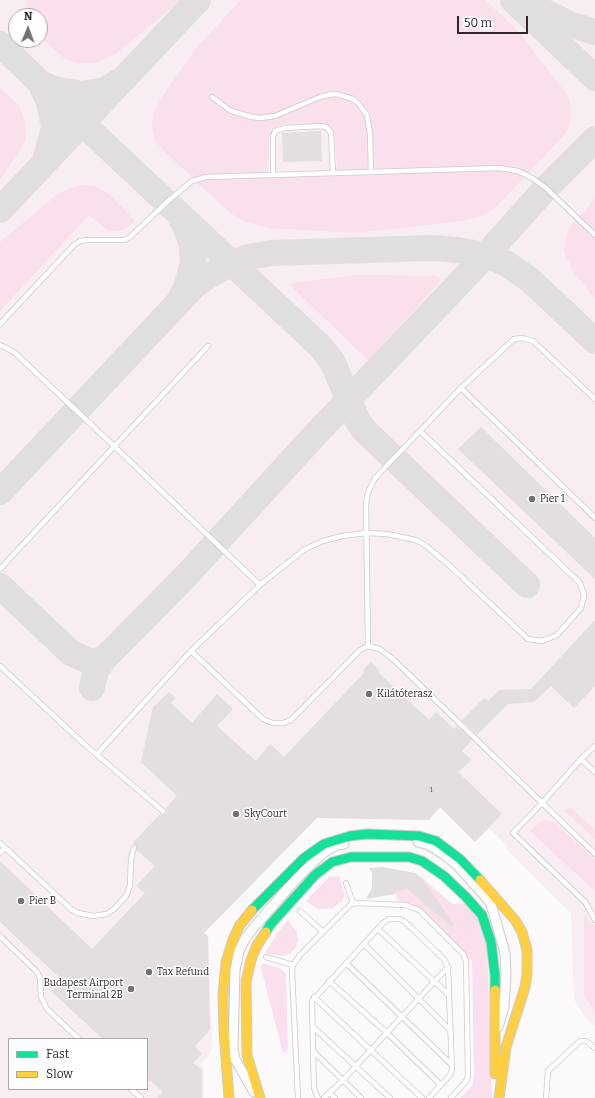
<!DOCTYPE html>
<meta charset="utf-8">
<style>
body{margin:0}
#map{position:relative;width:595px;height:1098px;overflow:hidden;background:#fbf9fa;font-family:Bitter,serif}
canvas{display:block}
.legend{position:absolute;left:8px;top:1038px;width:140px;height:52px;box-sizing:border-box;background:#fff;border:1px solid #aca8aa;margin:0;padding:5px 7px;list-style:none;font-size:12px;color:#2f262b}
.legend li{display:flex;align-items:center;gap:8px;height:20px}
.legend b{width:20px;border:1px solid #aca8aa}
.north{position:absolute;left:8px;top:8px;width:40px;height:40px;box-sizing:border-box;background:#fff;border:1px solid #aca8aa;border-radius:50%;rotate:1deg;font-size:11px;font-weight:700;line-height:16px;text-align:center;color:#2f262b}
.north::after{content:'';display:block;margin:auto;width:14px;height:18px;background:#767073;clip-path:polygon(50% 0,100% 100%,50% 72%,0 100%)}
.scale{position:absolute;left:457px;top:16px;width:71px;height:18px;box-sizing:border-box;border:2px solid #2f262b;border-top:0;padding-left:5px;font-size:12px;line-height:14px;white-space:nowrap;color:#2f262b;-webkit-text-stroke:3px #fff;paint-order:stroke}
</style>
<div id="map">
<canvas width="595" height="1098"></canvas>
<ul class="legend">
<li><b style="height:5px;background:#16e098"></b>Fast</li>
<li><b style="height:5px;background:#ffcf43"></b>Slow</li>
</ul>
<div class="north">N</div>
<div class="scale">50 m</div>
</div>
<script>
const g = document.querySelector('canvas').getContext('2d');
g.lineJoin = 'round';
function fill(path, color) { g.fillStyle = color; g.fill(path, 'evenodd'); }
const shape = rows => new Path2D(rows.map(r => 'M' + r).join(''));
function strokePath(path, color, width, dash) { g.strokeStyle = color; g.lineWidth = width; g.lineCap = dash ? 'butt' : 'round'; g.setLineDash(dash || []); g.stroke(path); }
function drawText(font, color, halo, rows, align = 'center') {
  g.font = font + ' Bitter,serif'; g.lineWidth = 3; g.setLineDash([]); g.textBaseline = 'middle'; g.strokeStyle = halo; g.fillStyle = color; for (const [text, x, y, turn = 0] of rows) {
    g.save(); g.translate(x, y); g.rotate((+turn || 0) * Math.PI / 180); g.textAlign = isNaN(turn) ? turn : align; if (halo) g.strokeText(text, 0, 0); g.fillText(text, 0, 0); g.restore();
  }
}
fill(shape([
 [0,0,595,0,595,1026,584,1016,574,999,571,913,507,850,508,846,489,828,475,842,440,807,429,820,317,818,204,933,208,936,212,1048,208,1056,200,1065,204,1069,204,1098,0,1098],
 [16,16,40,16,40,40,16,40],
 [9,1039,147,1039,147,1089,9,1089]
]), '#f8edf2');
fill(shape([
 [27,0,179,0,173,7,114,55,95,63,78,63,65,59,40,36,40,16,27,16,26,12],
 [241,0,485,0,517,30,568,96,571,112,569,126,565,134,495,208,481,216,462,221,357,233,268,228,243,221,230,213,162,149,155,140,152,126,153,113,166,91,197,47],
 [321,123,327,124,331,127,335,135,337,173,268,176,269,139,273,130,278,126,286,124],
 [0,88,19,105,25,122,26,140,0,180],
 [83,185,97,187,109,194,135,221,128,228,117,231,109,231,89,215,0,311,0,242,59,193,70,188],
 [595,199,595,299,573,271,564,251,566,237,571,225],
 [355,275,437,276,442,280,368,360,290,285,294,283],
 [570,807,595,830,595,839,564,810],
 [543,820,554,822,595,860,595,891,530,831],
 [339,876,345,894,342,901,333,908,325,909,318,909,306,901,329,877],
 [421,877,452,904,466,903,479,916,487,945,492,1098,460,1098,472,1086,474,1076,472,961,436,923,413,904,398,901,395,892,407,889,441,917],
 [584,915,595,926,595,1012,584,995],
 [288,920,297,932,298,940,296,947,291,953,284,956,265,953,276,935],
 [263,963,281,969,286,974,288,1050,283,1053,261,968]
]), '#fadfed');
strokePath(shape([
 [513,0,595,78],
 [529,4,569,24,595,32],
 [0,44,82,123,320,346,332,361,358,421,363,429,527,585],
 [43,84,54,89,82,94,105,90,118,82],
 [42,87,49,102,54,127,50,144,45,160],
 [0,210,198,0],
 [180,299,186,288,193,263,192,245,184,223,181,219],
 [0,492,194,286,205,278,232,263,249,257,271,253,433,248,457,250,486,255,507,264,530,280,595,341],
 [0,586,71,653,87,660,93,661,104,659],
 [92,688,96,670,104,659,184,578,314,436,486,255,546,188,595,139]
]), '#e0dedf', 26);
fill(shape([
 [321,131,322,161,283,162,282,133],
 [481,427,595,538,595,579,458,449],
 [595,620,595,686,574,708,551,686,534,702,508,704,477,735,462,720,484,698,488,701,499,690,531,689],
 [371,662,379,670,379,673,429,720,436,712,454,729,457,726,472,740,462,751,472,760,458,772,502,814,475,842,440,807,429,820,317,818,204,933,208,936,210,1030,195,1046,202,1054,193,1063,202,1070,202,1098,157,1098,163,1092,147,1078,147,1039,103,1039,51,991,62,980,0,922,0,861,92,949,145,893,136,886,155,866,137,850,136,845,132,844,160,814,166,814,167,811,166,808,177,796,141,762,153,707,169,692,176,698,171,703,192,723,217,694,233,709,217,726,256,761,270,744,284,757,364,673,363,670],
 [383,867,415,873,421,877,454,925,452,927,407,889,395,892,395,894,366,899,372,888,372,873,369,868]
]), '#e3dee0');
const lane = shape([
 [212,97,231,111,252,117,260,118,275,116,320,97,328,95,336,94,353,99,358,103,367,115,370,134,371,172],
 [273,175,273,137,275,131,285,128,320,126,326,127,331,133,333,173],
 [0,324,74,245,80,241,88,240,125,240,130,237,167,202,192,181,206,177,499,168,518,171,532,178,546,188,595,235],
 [0,345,14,352,114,446,260,585],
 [461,388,595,518],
 [0,569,208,346],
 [368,646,366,503,368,493,375,478,461,388,514,339,523,338,533,341,595,399],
 [191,651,263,719,272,723,283,723,291,720,360,650,368,646,380,649,394,660,595,854],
 [0,666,84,744,163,811],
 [595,746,581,759,543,802,513,833,585,902,595,920],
 [97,754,191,651,260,585,305,549,323,541,342,536,366,533,387,534,416,540,425,545,449,565,528,639,542,641,557,635,581,608,584,595,580,583,420,431],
 [581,759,595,772],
 [0,843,71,909,78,913,93,916,107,914,114,909,126,896,130,886,131,859,134,848],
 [0,853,5,848],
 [346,883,353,903],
 [300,911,323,932],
 [378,929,449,995],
 [0,936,37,972,40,978,41,997,47,1009,79,1039],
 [364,944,450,1030],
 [266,957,293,965],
 [346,963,451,1064],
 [329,981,387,1033,441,1085],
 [314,997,422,1098],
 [313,1027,390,1098],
 [313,1051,314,1088,318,1098],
 [131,1089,141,1098],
 [330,1093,335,1098],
 [298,1098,292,972,293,965,300,955,351,904,355,903,405,905,411,907,419,910,463,954,466,961,468,1075,467,1080,451,1098],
 [324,1098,343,1080,448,967],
 [361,1098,313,1051,312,1001,383,923,389,919,399,919,404,921,444,959,448,967,452,1070,450,1075,429,1098],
 [546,1098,548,1071,580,1041,586,1041,595,1048]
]);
const street = shape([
 [418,842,429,845,443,854,457,865,484,895,491,904,505,953,506,975,504,1007,498,1027],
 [254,1092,235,1059,233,1048,235,970,239,951,245,939,255,926,297,878,323,853,337,845,344,844]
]);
const fast = shape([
 [252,910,304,858,324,844,350,836,367,834,419,836,436,841,460,859,480,880],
 [266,932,270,925,315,875,332,862,351,857,409,857,422,861,444,876,466,897,482,915,491,942,495,975,495,990]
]);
const slow = shape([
 [480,880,515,920,522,932,527,950,527,974,525,987,506,1047,499,1098],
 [495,990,495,1074],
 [229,1098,224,1031,223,996,226,962,234,937,240,925,252,910],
 [260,1098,247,1055,246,982,251,960,257,945,266,932]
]);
strokePath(lane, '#cecacc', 6);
strokePath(street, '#cecacc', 11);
strokePath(fast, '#cecacc', 11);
strokePath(slow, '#cecacc', 11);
strokePath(lane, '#fefefe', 4.5);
strokePath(street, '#fefefe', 9);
strokePath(fast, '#16e098', 9);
strokePath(slow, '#ffcf43', 9);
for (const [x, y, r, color] of [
 [532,499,4,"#767073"],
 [369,694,4,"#767073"],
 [236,814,4,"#767073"],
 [21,901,4,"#767073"],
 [149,972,4,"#767073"],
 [131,989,4,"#767073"]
]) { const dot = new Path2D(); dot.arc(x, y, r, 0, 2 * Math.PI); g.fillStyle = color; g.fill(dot); strokePath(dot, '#fff', 1.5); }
drawText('8px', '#5e565a', null, [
 ["1",431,790]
]);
drawText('10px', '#2f262b', '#fff', [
 ["Pier 1",540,499],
 ["Kilátóterasz",377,694],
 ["SkyCourt",244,814],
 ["Pier B",29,901],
 ["Tax Refund",157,972],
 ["Budapest Airport",123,983,"right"],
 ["Terminal 2B",123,995,"right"]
], 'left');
</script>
